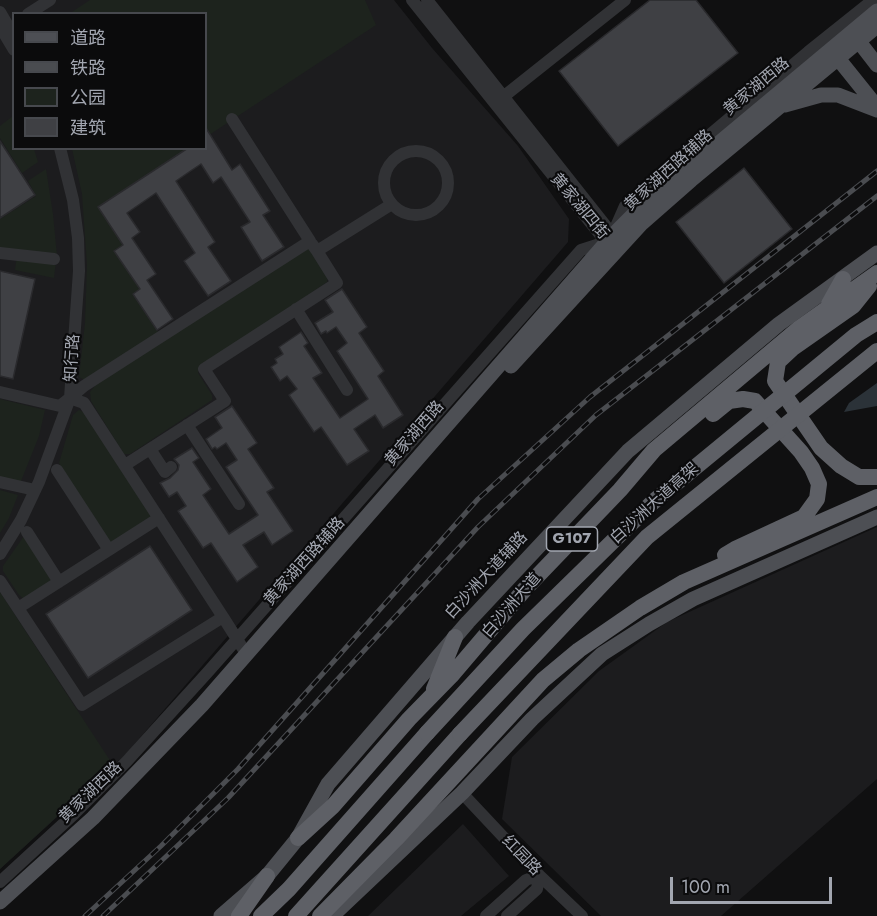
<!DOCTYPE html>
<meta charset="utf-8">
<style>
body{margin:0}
#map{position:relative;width:877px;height:916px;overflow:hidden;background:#101011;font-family:Jost,"Noto Sans SC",sans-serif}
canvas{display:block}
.legend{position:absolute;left:12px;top:12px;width:195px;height:138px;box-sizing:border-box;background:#0b0b0c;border:2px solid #47494e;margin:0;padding:8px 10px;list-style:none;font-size:18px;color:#a2a6b0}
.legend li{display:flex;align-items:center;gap:12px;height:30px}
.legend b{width:30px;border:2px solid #47494e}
.scale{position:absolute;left:670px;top:877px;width:162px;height:27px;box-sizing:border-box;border:3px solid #a2a6b0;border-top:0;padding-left:8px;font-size:18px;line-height:21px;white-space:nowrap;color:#a2a6b0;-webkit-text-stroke:4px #0b0b0c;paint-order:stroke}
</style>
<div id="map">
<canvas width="877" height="916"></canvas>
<ul class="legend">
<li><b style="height:8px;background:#4d4f54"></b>道路</li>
<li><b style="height:8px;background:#4a4c50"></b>铁路</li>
<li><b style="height:16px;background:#1d231d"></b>公园</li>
<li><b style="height:16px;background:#3f4044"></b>建筑</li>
</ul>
<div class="scale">100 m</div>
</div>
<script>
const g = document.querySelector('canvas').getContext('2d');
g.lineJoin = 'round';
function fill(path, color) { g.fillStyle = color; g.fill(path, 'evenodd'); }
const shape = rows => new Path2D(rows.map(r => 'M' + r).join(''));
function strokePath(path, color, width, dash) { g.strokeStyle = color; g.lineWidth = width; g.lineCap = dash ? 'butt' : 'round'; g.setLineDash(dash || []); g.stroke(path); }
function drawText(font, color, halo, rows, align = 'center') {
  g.font = font + ' Jost,"Noto Sans SC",sans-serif'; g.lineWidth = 4.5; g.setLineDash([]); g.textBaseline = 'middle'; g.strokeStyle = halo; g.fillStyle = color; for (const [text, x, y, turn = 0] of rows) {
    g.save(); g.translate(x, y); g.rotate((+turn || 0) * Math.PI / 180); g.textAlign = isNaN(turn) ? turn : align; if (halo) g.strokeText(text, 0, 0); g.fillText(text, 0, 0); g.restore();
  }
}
fill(shape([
 [0,0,394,0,432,48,518,146,569,219,568,242,126,754,0,869],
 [14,14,206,14,206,148,14,148],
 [877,527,877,779,721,916,601,916,502,819,512,757,599,671,667,622],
 [463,824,509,876,461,916,368,916]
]), '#1c1c1e');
fill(shape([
 [90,0,365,0,376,25,206,137,206,14,69,14],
 [13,116,14,148,34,149,38,162,22,173,0,138,0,126],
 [72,149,188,149,98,207,123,245,114,251,140,289,133,295,158,332,85,380,79,377,85,323,87,264,82,194],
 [46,169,53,214,57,256,0,248,0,219,36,196,28,181],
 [307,248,313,250,328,274,327,282,199,369,198,373,212,395,212,400,130,454,124,454,91,401,90,392,97,383],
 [17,256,56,261,54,278,15,270],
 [0,399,45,410,39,436,19,486,0,482],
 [79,410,85,413,152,517,111,544,59,463,73,415],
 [0,490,18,495,9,518,0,533],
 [24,536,53,580,24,599,19,595,3,571,3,566],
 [0,592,113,765,0,869]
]), '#1d231d');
fill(shape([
 [877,383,877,406,844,412,849,403]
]), '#2b3238');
const building = shape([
 [650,0,696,0,738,53,618,146,559,71,650,0],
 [206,128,232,170,240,164,270,211,263,215,284,247,262,261,241,227,250,222,221,177,213,183,201,164,192,170,176,181,215,242,208,247,231,281,208,296,184,261,195,253,156,193,127,213,140,232,132,238,156,274,147,280,173,319,157,330,133,294,140,289,114,251,123,245,98,207,188,148,206,148,206,128],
 [0,141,35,195,0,218,0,141],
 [744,168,792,229,724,283,676,222,744,168],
 [0,271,35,279,13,379,0,376,0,271],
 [342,289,367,327,359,333,384,371,378,376,403,415,383,428,375,415,354,429,369,451,347,465,321,427,314,432,289,395,297,389,287,376,280,381,271,367,277,363,275,359,283,354,279,347,301,332,308,343,304,346,322,373,313,378,340,418,368,399,337,351,347,343,336,327,327,333,326,331,321,334,315,323,333,312,325,300,342,289],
 [232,406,257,443,248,449,274,488,267,492,293,531,272,545,264,532,243,545,258,567,237,582,211,543,203,548,178,511,186,506,177,492,169,497,160,483,170,478,178,470,179,465,174,459,192,448,199,458,193,462,211,489,203,495,229,534,258,515,226,467,237,460,226,443,217,449,215,447,212,449,206,439,222,428,215,417,232,406],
 [150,546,192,610,88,678,46,614,150,546]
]);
fill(building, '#3f4044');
strokePath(building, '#2a2a2d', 1.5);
strokePath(shape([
 [412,0,606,242,612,245],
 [427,0,613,235,615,240],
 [0,12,14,36],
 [28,14,50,0],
 [2,30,14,50],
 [498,101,625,0],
 '384 183a32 32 0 1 1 64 0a32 32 0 1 1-64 0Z',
 [614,231,625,206,808,52,873,0],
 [312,244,317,251,392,204],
 [0,253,54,259],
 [296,309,347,390],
 [0,392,60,406,70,398,84,403,223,617,82,705,0,581],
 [70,398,84,386,310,241,232,119],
 [187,425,239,504],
 [150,449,165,472,171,467],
 [125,465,225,401,204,369,337,283,317,251],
 [57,470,109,550],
 [0,482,35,490],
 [27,532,59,582],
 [0,554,21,520,39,482,70,398,79,271,78,238,73,200,60,148],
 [18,608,159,518],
 [223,617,247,655],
 [462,793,539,875,582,916],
 [0,882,74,814,127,761,207,673,581,250,606,242],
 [486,916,526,880,539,875],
 [507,916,537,889,539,875]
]), '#313235', 12);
strokePath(shape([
 [853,34,877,65],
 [832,51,877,107],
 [785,105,821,95,838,95,877,110],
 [511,366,642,223,691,180,877,26],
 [0,902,93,818,202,705,613,235,634,214,877,11],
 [221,916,267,876,298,838,328,784,468,622,628,451,779,324,877,253],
 [332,916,462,793,532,719,602,654,649,624,693,599,877,517]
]), '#4d4f54', 15);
strokePath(shape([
 [869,286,853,306,793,348,778,362,775,381,821,448,841,466,859,477,877,477],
 [829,304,843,279],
 [713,414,729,401,743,399,755,401,801,452,812,468,819,484,817,499,804,517,735,549,725,555],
 [434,689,455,637],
 [298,838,333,806,409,719,451,676,525,589,620,490,654,450,798,329,877,273],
 [239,916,267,876],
 [261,916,289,889,427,733],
 [296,916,460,734],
 [320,916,396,839,543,680,579,650,640,608,684,582,877,497]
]), '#5e6066', 16);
const rail = shape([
 [85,916,161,846,238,769,478,499,590,397,877,171],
 [103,916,228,798,478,527,596,415,877,196]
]);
strokePath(rail, '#4a4c50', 5);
strokePath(rail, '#0b0b0c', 3, [9]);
strokePath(shape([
 [427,733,523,629,653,502,856,335,877,322],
 [460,734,647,537,877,351]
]), '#5e6066', 16);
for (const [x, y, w] of [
 [572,539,51]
]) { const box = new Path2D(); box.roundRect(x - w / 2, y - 12, w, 24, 4.5); g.fillStyle = '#0b0b0c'; g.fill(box); strokePath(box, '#a2a6b0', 1.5); }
drawText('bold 15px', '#a2a6b0', null, [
 ["G107",572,539]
]);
drawText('16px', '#a2a6b0', '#0b0b0c', [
 ["黄家湖西路",757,87,-40],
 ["黄家湖西路辅路",669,171,-42],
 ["黄家湖四街",579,207,50],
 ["知行路",73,358,-86],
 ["黄家湖西路",415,434,-49],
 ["白沙洲大道高架",655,504,-42],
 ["黄家湖西路辅路",305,562,-48],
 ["白沙洲大道辅路",487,576,-47],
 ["白沙洲大道",512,606,-49],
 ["黄家湖西路",91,793,-44],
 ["红园路",521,856,46]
]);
</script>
